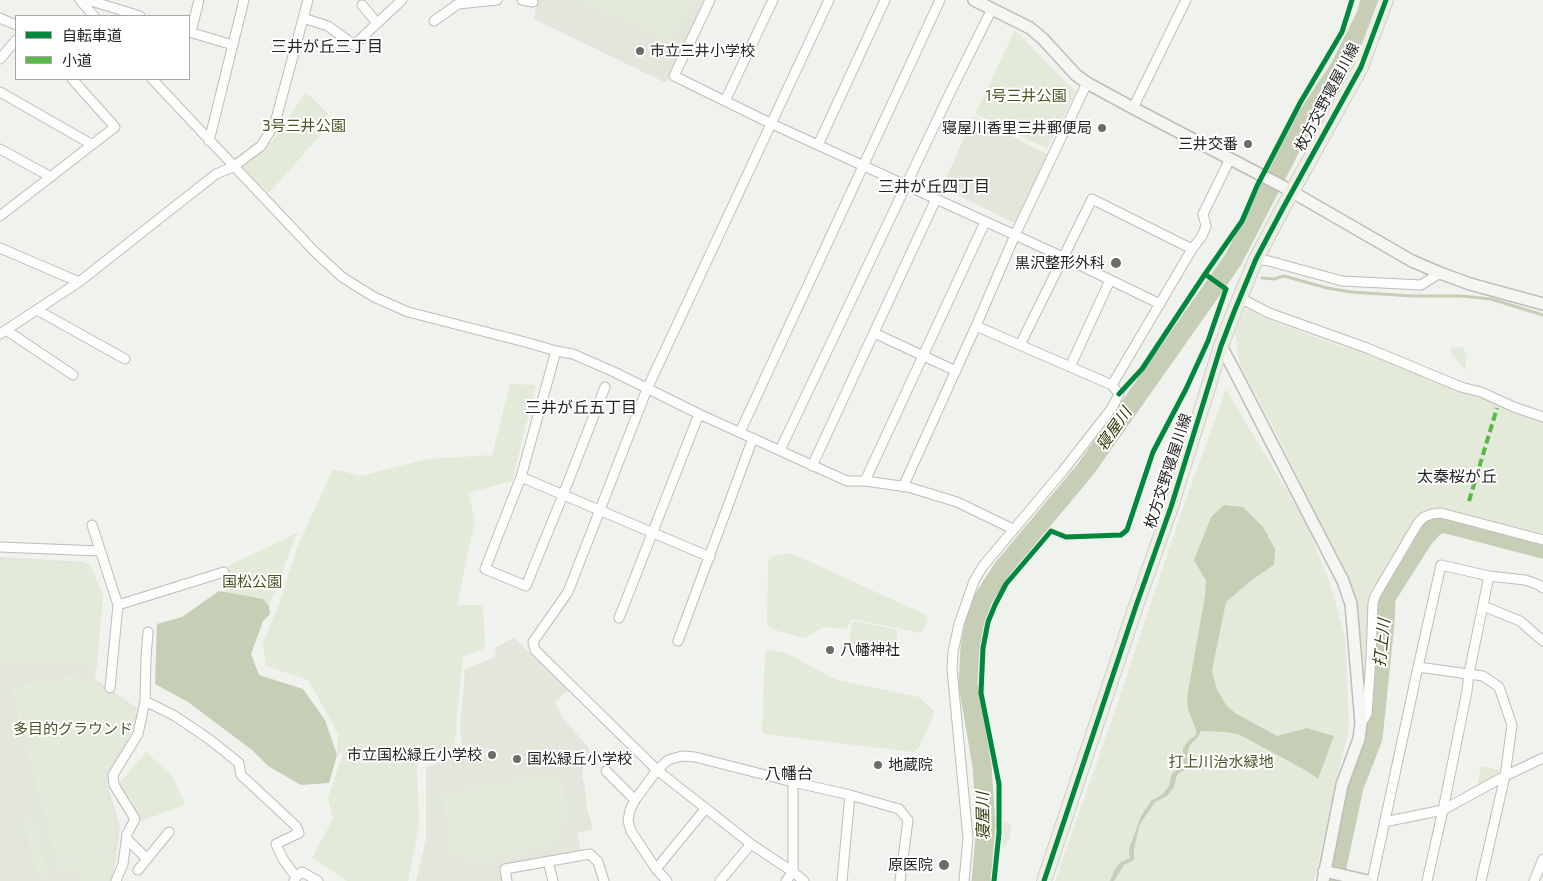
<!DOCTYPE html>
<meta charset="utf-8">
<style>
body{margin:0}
#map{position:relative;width:1543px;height:881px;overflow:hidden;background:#f0f2ed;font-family:"Exo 2","Noto Sans JP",sans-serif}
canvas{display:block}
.legend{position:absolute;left:15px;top:15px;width:175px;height:65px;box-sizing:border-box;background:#fff;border:1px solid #a7a8a7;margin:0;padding:6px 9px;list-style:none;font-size:15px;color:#242522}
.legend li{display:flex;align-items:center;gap:10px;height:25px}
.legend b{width:25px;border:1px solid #a7a8a7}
</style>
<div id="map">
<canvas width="1543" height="881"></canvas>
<ul class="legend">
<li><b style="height:6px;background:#00873e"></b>自転車道</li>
<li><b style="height:6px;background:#58b947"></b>小道</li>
</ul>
</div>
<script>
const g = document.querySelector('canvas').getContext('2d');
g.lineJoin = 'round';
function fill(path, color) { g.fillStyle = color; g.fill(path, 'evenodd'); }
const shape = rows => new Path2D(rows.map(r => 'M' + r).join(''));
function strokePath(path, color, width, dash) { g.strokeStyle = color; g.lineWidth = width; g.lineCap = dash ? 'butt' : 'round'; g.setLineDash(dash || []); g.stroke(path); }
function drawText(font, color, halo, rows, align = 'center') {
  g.font = font + ' "Exo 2","Noto Sans JP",sans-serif'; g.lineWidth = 4; g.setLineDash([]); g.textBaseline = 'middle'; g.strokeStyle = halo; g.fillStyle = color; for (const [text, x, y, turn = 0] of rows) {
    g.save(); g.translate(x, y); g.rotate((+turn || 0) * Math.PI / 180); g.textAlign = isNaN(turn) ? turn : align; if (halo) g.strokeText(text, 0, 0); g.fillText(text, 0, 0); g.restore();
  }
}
fill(shape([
 [537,0,704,0,666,83,534,19],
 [974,116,1052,157,1020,226,942,187],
 [0,557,83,562,90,565,103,594,95,679,141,711,107,784,120,826,115,865,111,881,0,881],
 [514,638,569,689,555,702,563,718,587,746,590,752,584,764,582,776,585,787,587,809,593,829,577,833,582,855,504,866,505,880,500,881,416,881,426,839,426,767,463,754,460,726,465,669,495,657,496,647]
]), '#e2e6db');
fill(shape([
 [587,0,694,0,670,44,614,14,612,17,585,4],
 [1015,30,1076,92,1047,149,975,114],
 [306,92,328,114,320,136,269,193,242,168,273,140],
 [1246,309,1280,324,1337,345,1357,350,1404,367,1466,392,1543,420,1543,535,1536,532,1433,508,1422,511,1417,516,1369,597,1368,602,1368,678,1364,709,1358,609,1353,591,1286,453,1242,368,1238,356,1235,331,1244,311],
 [1463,347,1467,355,1465,371,1451,353,1451,348],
 [510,384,536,385,512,481,468,493,475,521,457,605,483,605,485,648,463,657,454,748,417,763,419,825,408,881,347,881,312,858,333,819,328,798,344,750,337,755,338,733,308,680,266,666,263,644,281,598,298,545,333,470,342,471,360,476,427,459,492,455],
 [1226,389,1306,523,1331,586,1345,637,1349,727,1314,881,1055,881,1118,702,1180,516],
 [297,533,263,621,221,588,228,566],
 [788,553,793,554,926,615,928,618,924,630,920,633,853,619,850,621,848,627,846,629,824,627,804,638,771,629,767,624,768,561,771,557],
 [0,560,90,565,103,594,97,667,0,663],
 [856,621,897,630,898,632,894,650,891,652,851,644,849,642,852,623],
 [769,650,784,652,837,680,919,697,934,711,934,715,918,749,913,752,764,734,762,730,765,653],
 [79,674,137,712,104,785,116,826,114,849,56,863,11,688],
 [146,752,167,771,175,782,185,804,180,807,138,822,132,802,119,784],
 [1481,766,1499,770,1498,773,1477,786],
 [561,773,568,816,555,843,479,863,451,855,441,793],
 [35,817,48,875,37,877,23,820],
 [1005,821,1011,825,1011,830,1009,841,1004,848,1003,847,1003,822],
 [115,852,113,864,108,881,82,881,79,872,60,877,57,866]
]), '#e4eada');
fill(shape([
 [1224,505,1243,507,1263,527,1275,549,1274,565,1253,579,1226,602,1212,671,1217,690,1227,706,1235,713,1277,736,1307,728,1334,736,1318,779,1307,771,1240,735,1226,732,1201,731,1198,737,1190,745,1187,756,1188,767,1177,775,1174,787,1167,796,1155,802,1144,818,1139,827,1134,849,1134,860,1124,865,1114,881,1110,881,1115,869,1121,862,1130,858,1129,849,1141,816,1151,801,1162,795,1169,786,1172,773,1184,765,1183,748,1189,740,1195,736,1197,732,1188,710,1187,697,1205,596,1206,581,1194,560,1211,517],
 [219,591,263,599,269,606,270,614,263,621,251,654,259,675,303,689,325,720,337,755,329,783,301,785,268,766,252,750,188,702,155,684,157,624,182,617]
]), '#c7ceb6');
strokePath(shape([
 [1262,278,1274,279,1284,276,1327,288,1351,292,1412,296,1462,296,1491,299,1543,315]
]), '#c7ceb6', 3);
strokePath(shape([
 [981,881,986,825,982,766,968,684,970,647,975,620,983,599,1003,568,1085,470,1233,260,1306,118,1340,67,1366,15,1370,0],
 [1334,881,1354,787,1373,738,1385,623,1386,598,1424,538,1434,527,1443,523,1543,549]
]), '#c7ceb6', 19);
const street = shape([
 [80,0,94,16],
 [88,0,140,16],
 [522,0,533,2],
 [710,0,674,76,772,124,1063,257,1160,304],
 [362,5,377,23],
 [0,18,16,25],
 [303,18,328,26,354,45,402,0],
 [434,21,458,4,497,0],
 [189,32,233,45],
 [191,32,199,0],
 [0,59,16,40],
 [152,79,314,251,342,277,374,297,408,312,529,343,556,351,573,354,614,372,699,414,847,481,865,481,908,487,957,502,1013,529],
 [0,92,91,144],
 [725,101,773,0],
 [1133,108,1186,0],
 [209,141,244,0],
 [818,145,885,0],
 [0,149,51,177],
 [0,216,115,127,72,79],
 [0,248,79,282],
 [1256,259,1269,261,1342,281,1421,285,1440,273],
 [1240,298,1269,313,1367,348,1461,387,1481,392,1514,407,1543,417],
 [37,310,125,359],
 [976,326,1112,385],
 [6,330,73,375],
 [874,333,956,371],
 [0,334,79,282,216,174,233,167,261,146,275,123,308,0],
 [1020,345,1092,199,1192,249],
 [556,351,521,477,485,569,526,586,563,495,605,387],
 [1070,367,1110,280],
 [740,432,940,0],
 [780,450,949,95,992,9],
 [812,466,936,199],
 [521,477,710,557],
 [865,481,985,222],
 [903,487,976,326,1015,235,1087,83],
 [92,525,118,605,110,688],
 [0,547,100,551],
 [118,605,224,572],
 [1483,606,1520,621,1543,641],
 [619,618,699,414],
 [148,632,146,657,145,701,175,716,209,739,239,763,241,775,296,826,299,833,276,844,283,859,296,877,294,881],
 [678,641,753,438],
 [1418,667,1441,565,1489,576],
 [1361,723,1367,714,1371,658,1373,603,1375,596,1418,523,1424,517,1432,514,1441,513,1543,540],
 [606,771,635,800],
 [1384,822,1443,810,1467,691,1469,673,1489,576,1525,580,1537,584,1543,588],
 [127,839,147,859],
 [548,861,553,881],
 [656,869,706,808],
 [138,870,169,832],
 [296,877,302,872,318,881],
 [116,881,123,864,127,834,135,819,114,785,113,775,138,734,145,701],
 [507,881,505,869,590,854,598,862,604,881],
 [667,881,656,869,631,831,628,821,630,810,635,800,657,770,668,760,682,756,695,757,793,782,850,795,899,809,908,820,900,881],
 [720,881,751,844],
 [786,881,793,872,793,782],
 [804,881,793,872,751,844,657,770,535,650,533,642,568,592,647,389,829,0],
 [842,881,850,795],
 [964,881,968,838,952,669,953,652,959,624,974,581,983,566,1062,472,1112,408,1119,394,1112,385,1192,249,1202,236,1206,226,1203,214,1230,159],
 [1372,881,1418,667,1483,676,1499,687,1512,725,1505,776,1481,881],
 [1427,881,1443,810,1505,776,1543,758],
 [1534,881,1543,859]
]);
const secondary = shape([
 [974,0,1030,28,1043,39,1076,75,1087,83,1133,108,1282,186,1412,261,1440,273,1470,284,1543,304],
 [1221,346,1234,370,1343,581,1351,604,1361,723,1359,739,1342,785,1323,881],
 [1324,871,1368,881]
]);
const primary = shape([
 [1044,881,1136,606,1171,507,1221,346,1234,312,1256,259,1283,208,1361,67,1386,0]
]);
strokePath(street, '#bdbebb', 11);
strokePath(secondary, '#bdbebb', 14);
strokePath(primary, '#cecfcc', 16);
strokePath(street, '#fdfdfc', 9);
strokePath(secondary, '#f5f6f1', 11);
strokePath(primary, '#edefe5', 14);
strokePath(shape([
 [1469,501,1497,408]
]), '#58b947', 4, [8, 4]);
strokePath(shape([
 [1119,394,1142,369,1205,274,1242,221,1257,186,1300,103,1342,32,1352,0],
 [994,881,999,833,999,784,981,693,983,648,988,622,995,605,1006,584,1051,531,1066,537,1121,535,1127,530,1153,452,1186,389,1208,341,1226,289,1205,274],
 [1044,881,1136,606,1171,507,1221,346,1234,312,1256,259,1283,208,1361,67,1386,0]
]), '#00873e', 5);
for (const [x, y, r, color] of [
 [640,51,5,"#6b6d69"],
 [1102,128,5,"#6b6d69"],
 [1248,144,5,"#6b6d69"],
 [1116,263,6,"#6b6d69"],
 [830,650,5,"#6b6d69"],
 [492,755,5,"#6b6d69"],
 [517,759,5,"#6b6d69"],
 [878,765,5,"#6b6d69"],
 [944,865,6,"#6b6d69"]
]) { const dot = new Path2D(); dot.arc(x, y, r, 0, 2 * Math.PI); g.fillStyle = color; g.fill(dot); strokePath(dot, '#fff', 2); }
drawText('15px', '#242522', '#fff', [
 ["市立三井小学校",650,51,"left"],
 ["寝屋川香里三井郵便局",1092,128],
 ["三井交番",1238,144],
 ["黒沢整形外科",1105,263],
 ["八幡神社",840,650,"left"],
 ["市立国松緑丘小学校",482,755],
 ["国松緑丘小学校",527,759,"left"],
 ["地蔵院",888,765,"left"],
 ["原医院",933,865]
], 'right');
drawText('15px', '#485623', '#fff', [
 ["1号三井公園",1026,96],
 ["3号三井公園",304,126],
 ["国松公園",252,582],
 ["多目的グラウンド",73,729],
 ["打上川治水緑地",1221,762]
]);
drawText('15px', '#242522', '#fff', [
 ["枚方交野寝屋川線",1327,97,-62],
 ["枚方交野寝屋川線",1168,471,-72]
]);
drawText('16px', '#242522', '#fff', [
 ["三井が丘三丁目",327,47],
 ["三井が丘四丁目",934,187],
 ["三井が丘五丁目",581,408],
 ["太秦桜が丘",1457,477],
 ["八幡台",789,774]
]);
drawText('italic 16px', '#2e3a03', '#fff', [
 ["寝屋川",1114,429,-55],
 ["打上川",1382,643,-84],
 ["寝屋川",983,816,-91]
]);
</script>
